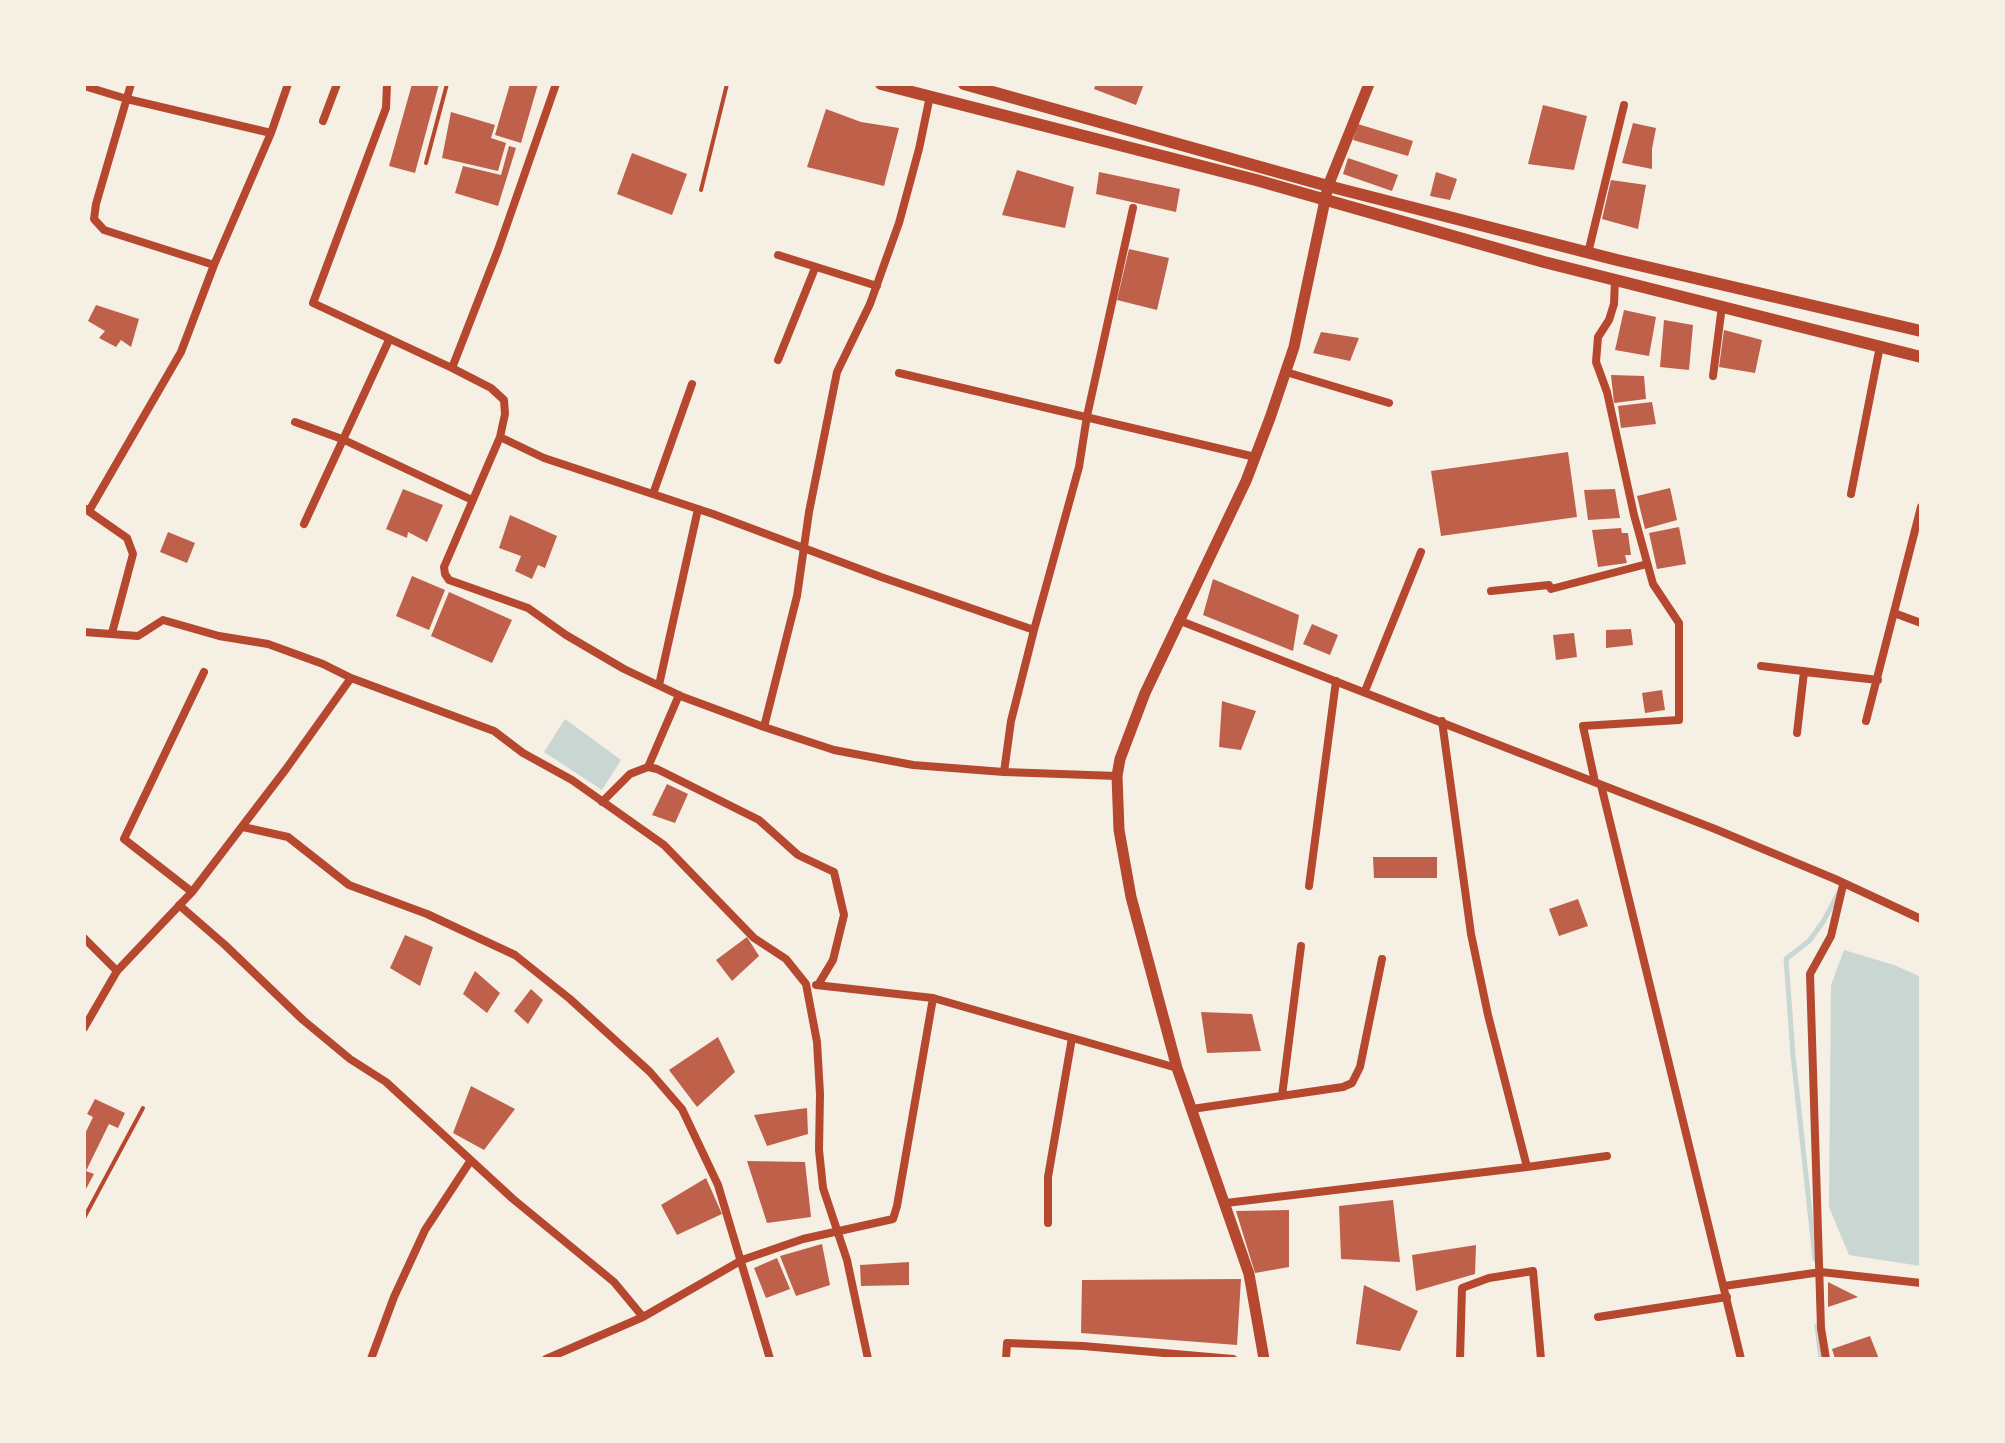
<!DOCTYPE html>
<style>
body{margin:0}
#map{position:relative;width:2005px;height:1443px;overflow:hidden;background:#f6efe4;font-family:"Noto Sans",sans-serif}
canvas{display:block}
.frame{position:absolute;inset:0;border:86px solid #f6efe4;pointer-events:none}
</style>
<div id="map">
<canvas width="2005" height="1443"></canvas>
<div class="frame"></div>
</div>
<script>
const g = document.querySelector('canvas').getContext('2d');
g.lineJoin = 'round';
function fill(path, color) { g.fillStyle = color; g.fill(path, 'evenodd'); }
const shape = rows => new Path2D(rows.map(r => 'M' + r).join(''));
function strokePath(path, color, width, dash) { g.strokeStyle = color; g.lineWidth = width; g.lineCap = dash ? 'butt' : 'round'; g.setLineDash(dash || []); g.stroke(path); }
fill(shape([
 [565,719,621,760,602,790,544,752],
 [1844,950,1894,965,1921,977,1921,1266,1849,1255,1829,1207,1831,985]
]), '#c9d6d2');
strokePath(shape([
 [1815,1259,1793,1055,1786,959,1809,941,1823,922,1839,892],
 [1817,1326,1821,1359]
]), '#c9d6d2', 5);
fill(shape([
 [412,84,439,84,415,173,389,166],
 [510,84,538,84,521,143,495,135],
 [1096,84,1144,84,1136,105,1094,89],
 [1543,105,1587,116,1574,170,1528,164],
 [826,109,861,122,899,128,884,186,807,167],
 [451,112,495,125,491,138,506,143,498,171,442,158],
 [1633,123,1656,128,1652,149,1652,169,1622,163],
 [1358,124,1413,141,1408,156,1353,140],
 [509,146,516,148,498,206,455,193,463,166,501,175],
 [632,153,687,174,672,215,617,194],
 [1348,158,1398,175,1392,191,1343,174],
 [1017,170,1074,187,1065,228,1002,215],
 [1099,172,1180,189,1176,212,1096,194],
 [1436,172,1457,179,1450,200,1430,196],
 [1611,180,1646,185,1638,229,1602,219],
 [1129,249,1169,258,1157,310,1117,300],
 [96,305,139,319,131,347,121,340,116,347,99,338,105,331,88,321],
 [1624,310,1656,317,1649,356,1615,350],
 [1664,320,1693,325,1689,370,1660,367],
 [1724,330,1762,340,1755,373,1719,367],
 [1321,332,1359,338,1350,361,1313,353],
 [1611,375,1644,376,1646,399,1614,403],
 [1652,402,1656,424,1621,428,1618,406],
 [1568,452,1577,517,1441,536,1431,471],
 [1670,488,1677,520,1645,529,1637,496],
 [403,489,443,505,427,542,408,532,407,538,386,529],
 [1615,489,1620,518,1588,520,1584,490],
 [510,515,557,536,545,568,538,565,532,579,515,571,521,556,499,548],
 [1679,527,1686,564,1657,569,1649,533],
 [1621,528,1622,533,1628,533,1631,555,1625,555,1627,563,1598,567,1592,530],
 [168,532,195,543,187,563,160,552],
 [412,576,445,590,429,630,396,616],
 [1213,579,1299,615,1293,651,1203,615],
 [449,592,512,620,492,663,431,636],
 [1312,624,1338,635,1330,655,1303,644],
 [1631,629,1633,645,1606,648,1606,630],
 [1574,633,1577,657,1556,660,1553,635],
 [1662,690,1665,710,1645,713,1642,693],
 [1222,701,1256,711,1241,750,1219,747],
 [667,784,688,794,675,823,652,815],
 [1373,857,1437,857,1437,878,1374,878],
 [1578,899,1588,926,1559,936,1549,909],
 [405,935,433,947,420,986,390,968],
 [747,937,759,956,732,981,716,960],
 [475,971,500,993,487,1013,463,994],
 [531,989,543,1000,528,1024,514,1011],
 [1201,1012,1252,1014,1261,1051,1207,1053],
 [718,1037,735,1072,697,1107,669,1070],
 [471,1086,515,1109,484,1150,453,1133],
 [95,1099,125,1113,118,1128,109,1124,86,1171,94,1174,86,1189,84,1188,84,1136,93,1117,87,1114],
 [807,1108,808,1134,767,1146,754,1115],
 [747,1161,805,1162,811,1217,767,1223],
 [706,1178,722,1214,677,1235,661,1205],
 [1393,1200,1400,1262,1341,1259,1339,1206],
 [1289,1210,1289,1267,1255,1273,1236,1211],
 [822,1244,830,1285,796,1296,780,1256],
 [1476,1245,1475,1274,1416,1291,1412,1255],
 [777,1258,790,1289,766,1298,754,1268],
 [909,1262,909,1285,861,1286,860,1265],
 [1241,1279,1237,1345,1081,1333,1082,1280],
 [1828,1282,1858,1297,1828,1307],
 [1364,1285,1418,1311,1400,1351,1356,1344],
 [1870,1336,1879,1359,1835,1359,1832,1349]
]), '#bf614a');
strokePath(shape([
 [426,163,447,84],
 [701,190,727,84],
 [84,1218,143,1108]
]), '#b5482f', 4);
strokePath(shape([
 [131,84,96,204,94,219,104,230,214,265],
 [387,84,386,108,313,303,452,368],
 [556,84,498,250,452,368,491,388,504,400,505,414,500,437,544,458,713,514,881,577,1034,630,1079,467,1087,416,1133,208],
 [84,86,127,99,271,133,288,84],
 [930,96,919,149,899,223,870,304,837,372,809,512,797,596,764,727,834,750,913,765,1004,772,1117,776],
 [323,121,337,84],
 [1588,253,1624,105],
 [778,255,877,286],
 [778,360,815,268],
 [1286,372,1389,403],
 [899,373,1255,457],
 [1713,376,1722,306],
 [295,422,342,439,472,500],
 [500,437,444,567,445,574,449,580,528,608,566,635,624,669,683,697,764,727],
 [653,494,692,384],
 [1851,494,1880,346],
 [84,508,127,538,133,554,112,633],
 [89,511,181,352,214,265,271,133],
 [304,524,389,340],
 [1491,591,1549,585,1551,589,1647,564],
 [1894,613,1921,623],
 [1178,620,1715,829,1835,879,1921,919],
 [84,632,138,636,163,620,219,636,268,644,323,664,351,678,286,769,192,892,117,971,84,938],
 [1761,666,1878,680,1804,672,1797,733],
 [351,678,494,731,523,753,572,780,664,845,754,938,786,959,806,984,817,1042,820,1094,819,1150,823,1188,847,1260,868,1359],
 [659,685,698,509],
 [1365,691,1421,552],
 [1866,721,1921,507],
 [648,767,679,695],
 [1004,772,1011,721,1034,630],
 [1595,782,1583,726,1679,720,1679,623,1653,584,1634,515,1607,392,1596,362,1598,337,1609,320,1614,304,1615,279],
 [1601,785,1741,1359],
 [602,802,630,774,648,767,657,769,759,820,798,855,834,872,844,915,833,960,818,985],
 [243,827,288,837,349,885,427,914,515,955,570,999,650,1072,682,1109,718,1185,770,1359],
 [1309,886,1336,681],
 [192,892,124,839,204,672],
 [179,905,225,945,303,1020,350,1059,386,1082,513,1199,614,1282,643,1317,742,1260,803,1239,893,1219,897,1206,933,998],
 [816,985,933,998,1177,1068],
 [84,1028,117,971],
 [1282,1096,1301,946],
 [1192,1109,1343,1087,1352,1083,1360,1067,1382,959],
 [1527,1167,1607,1156],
 [1226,1203,1527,1167,1488,1015,1471,934,1442,721],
 [1048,1223,1048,1177,1072,1038],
 [1724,1286,1821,1272,1921,1283],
 [1598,1317,1727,1297],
 [371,1359,394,1297,425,1230,471,1160],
 [546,1359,643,1317],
 [1006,1359,1007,1343,1083,1346,1233,1359],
 [1460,1359,1462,1288,1489,1278,1533,1271,1541,1359],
 [1826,1359,1821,1328,1810,974,1831,936,1843,885]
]), '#b5482f', 8);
strokePath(shape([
 [1264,1359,1249,1274,1177,1068,1131,897,1119,830,1117,776,1120,759,1145,693,1246,481,1270,418,1294,347,1328,186,1369,84]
]), '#b5482f', 11);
strokePath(shape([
 [881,84,1256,180,1544,262,1921,357],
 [964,84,1328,186,1617,260,1921,331]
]), '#b5482f', 12);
</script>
